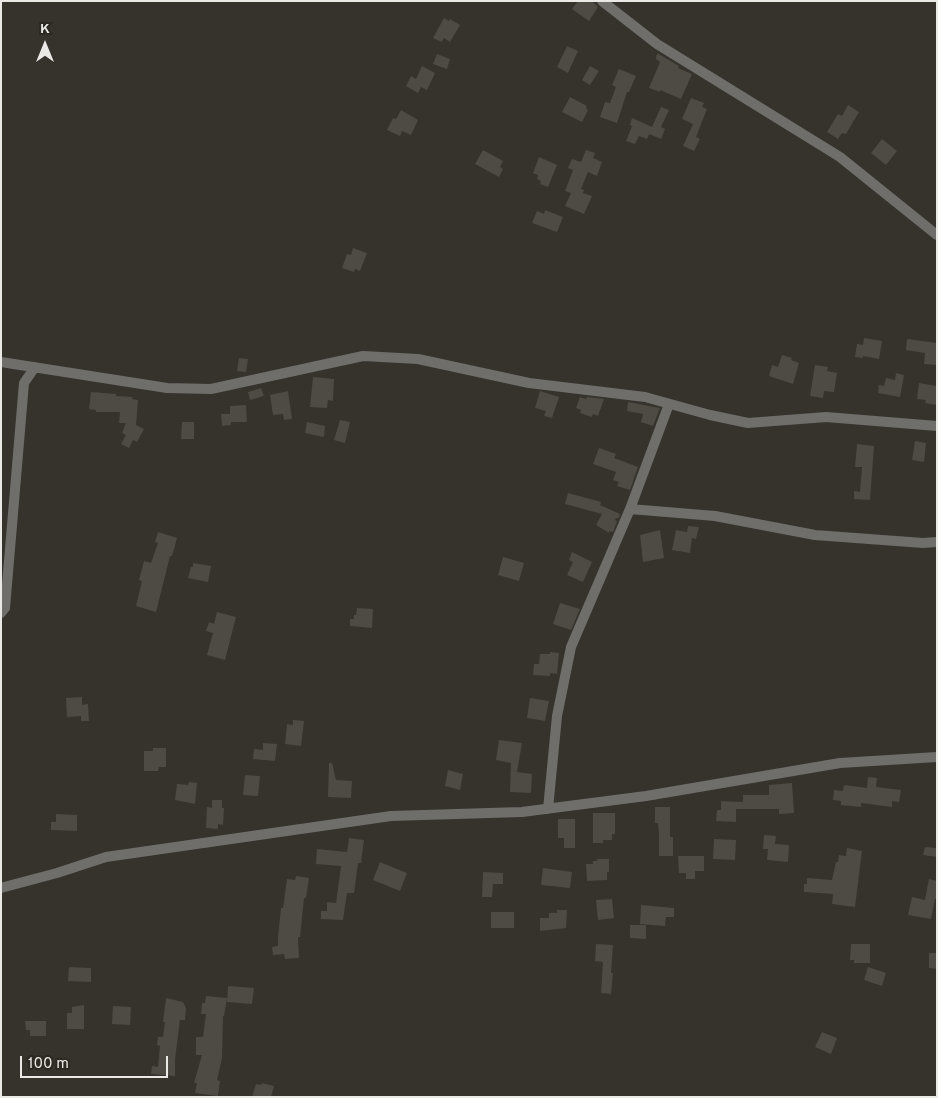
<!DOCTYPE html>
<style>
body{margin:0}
#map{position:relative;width:938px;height:1098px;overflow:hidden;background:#35332c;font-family:Overpass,sans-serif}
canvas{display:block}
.frame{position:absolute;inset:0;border:2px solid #ebe9e5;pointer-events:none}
.north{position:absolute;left:20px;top:20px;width:50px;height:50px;-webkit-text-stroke:4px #2b2922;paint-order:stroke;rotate:0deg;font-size:14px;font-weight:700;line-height:20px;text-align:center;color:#ebe9e5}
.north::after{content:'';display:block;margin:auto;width:18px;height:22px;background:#ebe9e5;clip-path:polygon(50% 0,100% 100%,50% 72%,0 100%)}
.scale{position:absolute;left:20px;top:1056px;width:148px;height:22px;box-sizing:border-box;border:2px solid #ebe9e5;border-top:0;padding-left:6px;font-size:15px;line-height:18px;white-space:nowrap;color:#ebe9e5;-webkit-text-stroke:4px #2b2922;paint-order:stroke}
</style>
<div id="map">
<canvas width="938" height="1098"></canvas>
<div class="frame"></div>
<div class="north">K</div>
<div class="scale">100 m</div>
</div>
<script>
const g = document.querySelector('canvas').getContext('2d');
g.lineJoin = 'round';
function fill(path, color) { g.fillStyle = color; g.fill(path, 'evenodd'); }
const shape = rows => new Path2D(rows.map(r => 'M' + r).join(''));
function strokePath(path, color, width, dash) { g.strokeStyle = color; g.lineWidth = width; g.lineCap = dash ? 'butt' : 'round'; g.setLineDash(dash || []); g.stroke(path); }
fill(shape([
 [578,1,592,1,598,7,589,21,572,9],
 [444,18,449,21,450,19,460,25,450,42,444,38,442,42,433,38],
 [567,46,578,51,568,73,557,67],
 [657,53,679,66,678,68,692,74,681,99,660,90,660,92,649,88,660,62,656,59],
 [437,54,450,59,447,69,433,64],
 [422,66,435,73,427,90,421,87,418,93,406,86,411,76,416,79],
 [590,66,599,71,590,85,582,80],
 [619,69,636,76,629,92,627,92,617,123,600,117,605,102,610,103,616,87,612,85],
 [570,97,587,106,586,109,588,110,582,122,562,112],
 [691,98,704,103,702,107,707,109,696,137,700,139,694,151,683,146,693,124,682,119],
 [848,105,859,112,846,134,842,133,838,139,827,132,838,114,842,116],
 [661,107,669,110,661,127,665,129,661,139,649,134,647,139,639,136,635,144,626,141,632,126,630,125,632,118,652,127],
 [401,110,418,120,411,135,402,131,400,136,387,130,393,118,396,119],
 [882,139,897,151,886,165,871,153],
 [483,150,503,161,500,167,503,169,499,177,475,164],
 [586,150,595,153,593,158,602,162,597,176,588,172,581,189,584,190,583,193,592,196,584,214,565,206,571,193,565,191,573,170,568,168,572,159,581,162],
 [539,157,557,165,548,187,540,184,541,181,537,179,538,175,533,173],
 [545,210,563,217,557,232,532,223,537,211,544,214],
 [353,248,367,253,360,271,355,269,354,272,342,268,347,254,351,255],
 [864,338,882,341,879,359,863,356,863,358,855,357,857,344,863,345],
 [907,339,937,343,937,365,924,364,925,353,906,350],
 [782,355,792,358,791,360,799,363,793,384,769,376,772,365,778,367],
 [239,358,248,359,246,372,237,371],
 [815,365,828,367,827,371,837,373,834,392,824,391,823,398,810,396],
 [896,373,904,375,900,397,878,393,879,385,884,386,886,378,895,380],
 [313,377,334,379,333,401,328,400,327,408,310,407],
 [919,383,937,386,937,405,925,403,926,400,917,399],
 [261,388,264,396,250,400,248,392],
 [288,391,292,419,284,420,283,414,273,415,270,395],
 [540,391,559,397,552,418,544,416,546,411,535,408],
 [91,392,116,394,116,396,133,397,132,399,138,400,136,425,144,429,137,442,133,440,129,448,121,444,126,435,122,433,126,423,119,423,120,412,96,412,96,410,89,409],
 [580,397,586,399,587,397,604,399,598,416,593,414,592,417,580,413,581,410,576,408],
 [628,402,660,408,653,426,641,422,643,414,627,411],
 [246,405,247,422,231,422,231,425,222,426,221,414,230,414,230,406],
 [340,420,350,422,345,443,334,440],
 [182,422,194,422,194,439,181,439],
 [307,422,325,426,324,437,305,433],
 [915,441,926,443,924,462,912,460],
 [857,444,874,446,870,500,854,499,854,491,860,492,862,467,855,467],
 [599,448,616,454,614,458,638,467,630,490,617,486,619,482,613,480,616,472,593,464],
 [568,493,601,502,600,505,620,514,619,518,616,518,615,520,617,521,613,532,609,531,609,533,596,525,602,514,565,504],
 [688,526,699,527,696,539,692,538,690,553,672,550,676,530,687,532],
 [660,530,664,558,643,562,640,535],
 [158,532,177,538,172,556,170,556,156,612,136,606,142,581,139,580,144,561,151,563,158,543,155,542],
 [572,552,592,562,583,582,567,575,573,562,569,560],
 [503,557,524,563,519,581,498,575],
 [193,563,211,566,208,582,188,578,191,567,193,567],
 [560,603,580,609,571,630,553,624],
 [357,608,373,609,372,628,350,626,350,619,354,619,354,615,356,615],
 [217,612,236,617,225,660,207,655,213,633,206,631,209,622,214,624],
 [550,652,559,653,557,674,550,673,550,676,533,675,534,664,539,664,540,654,550,654],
 [82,697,82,705,88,704,89,721,81,721,81,716,67,717,66,698],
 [530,698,549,701,545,721,527,718],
 [293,720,304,721,301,746,285,744,287,724,293,725],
 [499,740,522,743,517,772,532,774,531,793,510,792,511,763,496,760],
 [263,743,277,744,275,761,253,759,254,749,263,750],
 [153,748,166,748,166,767,159,767,158,771,144,771,144,751,153,751],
 [329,763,332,763,336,780,352,781,351,798,328,797],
 [448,770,463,774,460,790,445,786],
 [245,775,260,776,258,796,243,795],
 [868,777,877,778,876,787,901,790,899,802,892,801,892,807,861,803,861,807,841,805,841,801,833,800,834,790,843,791,844,785,867,788],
 [189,782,197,783,195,804,175,800,177,784,188,785],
 [792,783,794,813,779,814,779,809,736,809,736,822,716,821,717,810,721,810,721,801,743,802,743,795,769,795,769,785],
 [212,800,222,800,222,808,224,808,223,825,218,824,218,829,206,828,207,807,212,808],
 [655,807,670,807,670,837,673,837,673,856,659,856,659,833,658,823,655,823],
 [593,813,615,813,615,834,612,834,612,840,603,840,603,843,593,843],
 [56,814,77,815,77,831,51,830,51,822,56,822],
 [558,819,575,819,575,848,564,848,564,838,558,838],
 [764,835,776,836,775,844,789,845,788,862,767,860,768,849,763,849],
 [349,838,364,840,361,863,358,863,354,893,347,893,343,920,321,919,321,911,327,911,327,902,336,903,341,866,316,864,317,849,347,852],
 [714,839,736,840,735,860,713,859],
 [925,847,937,848,937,857,923,855],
 [847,848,862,851,855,907,832,904,833,894,804,892,804,884,807,884,807,878,832,880,836,862,838,862,839,855,846,856],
 [678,856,704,856,704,871,695,871,695,879,686,879,686,873,679,873],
 [597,859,609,859,609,872,607,872,607,880,587,881,586,864,593,864,593,861,597,861],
 [380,862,407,873,400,891,373,880],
 [543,868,572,872,570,888,541,885],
 [483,872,503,873,503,884,493,884,492,897,482,897],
 [296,876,309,878,306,898,304,898,300,937,298,937,299,958,285,959,284,954,273,955,272,947,278,946,278,937,281,908,283,908,287,879,295,880],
 [929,879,937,881,937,899,935,899,931,919,908,915,912,897,925,900],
 [612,899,614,918,598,920,596,900],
 [641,905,674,908,674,917,666,917,665,926,640,924],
 [557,910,567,910,566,928,540,931,540,918,549,918,549,913,557,913],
 [491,912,514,912,514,928,491,928],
 [630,925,646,925,646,939,630,938],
 [596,944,613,945,611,973,613,973,611,994,601,993,603,962,595,961],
 [851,944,870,944,870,963,854,963,854,960,850,960],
 [929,953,937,953,937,969,929,968],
 [69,967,91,968,91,982,68,981],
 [868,967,886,973,882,986,864,980],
 [228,986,254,988,252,1004,227,1002],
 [206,996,227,998,224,1016,223,1016,222,1058,217,1080,220,1081,218,1096,195,1093,197,1083,194,1083,202,1055,196,1055,196,1037,203,1037,206,1014,201,1014,202,1003,205,1003],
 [166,998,183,1002,186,1008,185,1020,180,1020,175,1059,175,1076,151,1074,152,1066,158,1067,160,1046,157,1045,158,1037,163,1037,165,1022,163,1022],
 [84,1005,84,1029,67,1029,67,1013,72,1013,72,1007],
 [113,1006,131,1007,130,1025,112,1024],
 [25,1021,46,1021,46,1036,30,1036,30,1030,26,1030],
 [822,1032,837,1038,831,1054,815,1047],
 [262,1083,274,1086,271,1097,252,1097,256,1084,261,1085]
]), '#4d4b43');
strokePath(shape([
 [602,1,657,44,840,157,937,235],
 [1,362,167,388,211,389,363,356,418,359,529,383,645,397,710,415,748,423,826,417,937,426],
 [630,509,715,516,815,535,923,543,937,542],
 [1,613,5,608,24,383,35,367],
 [548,809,557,716,571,647,630,509,669,404],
 [1,888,57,873,106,857,391,816,522,812,646,796,840,763,937,757]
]), '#6f6e6b', 10);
</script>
